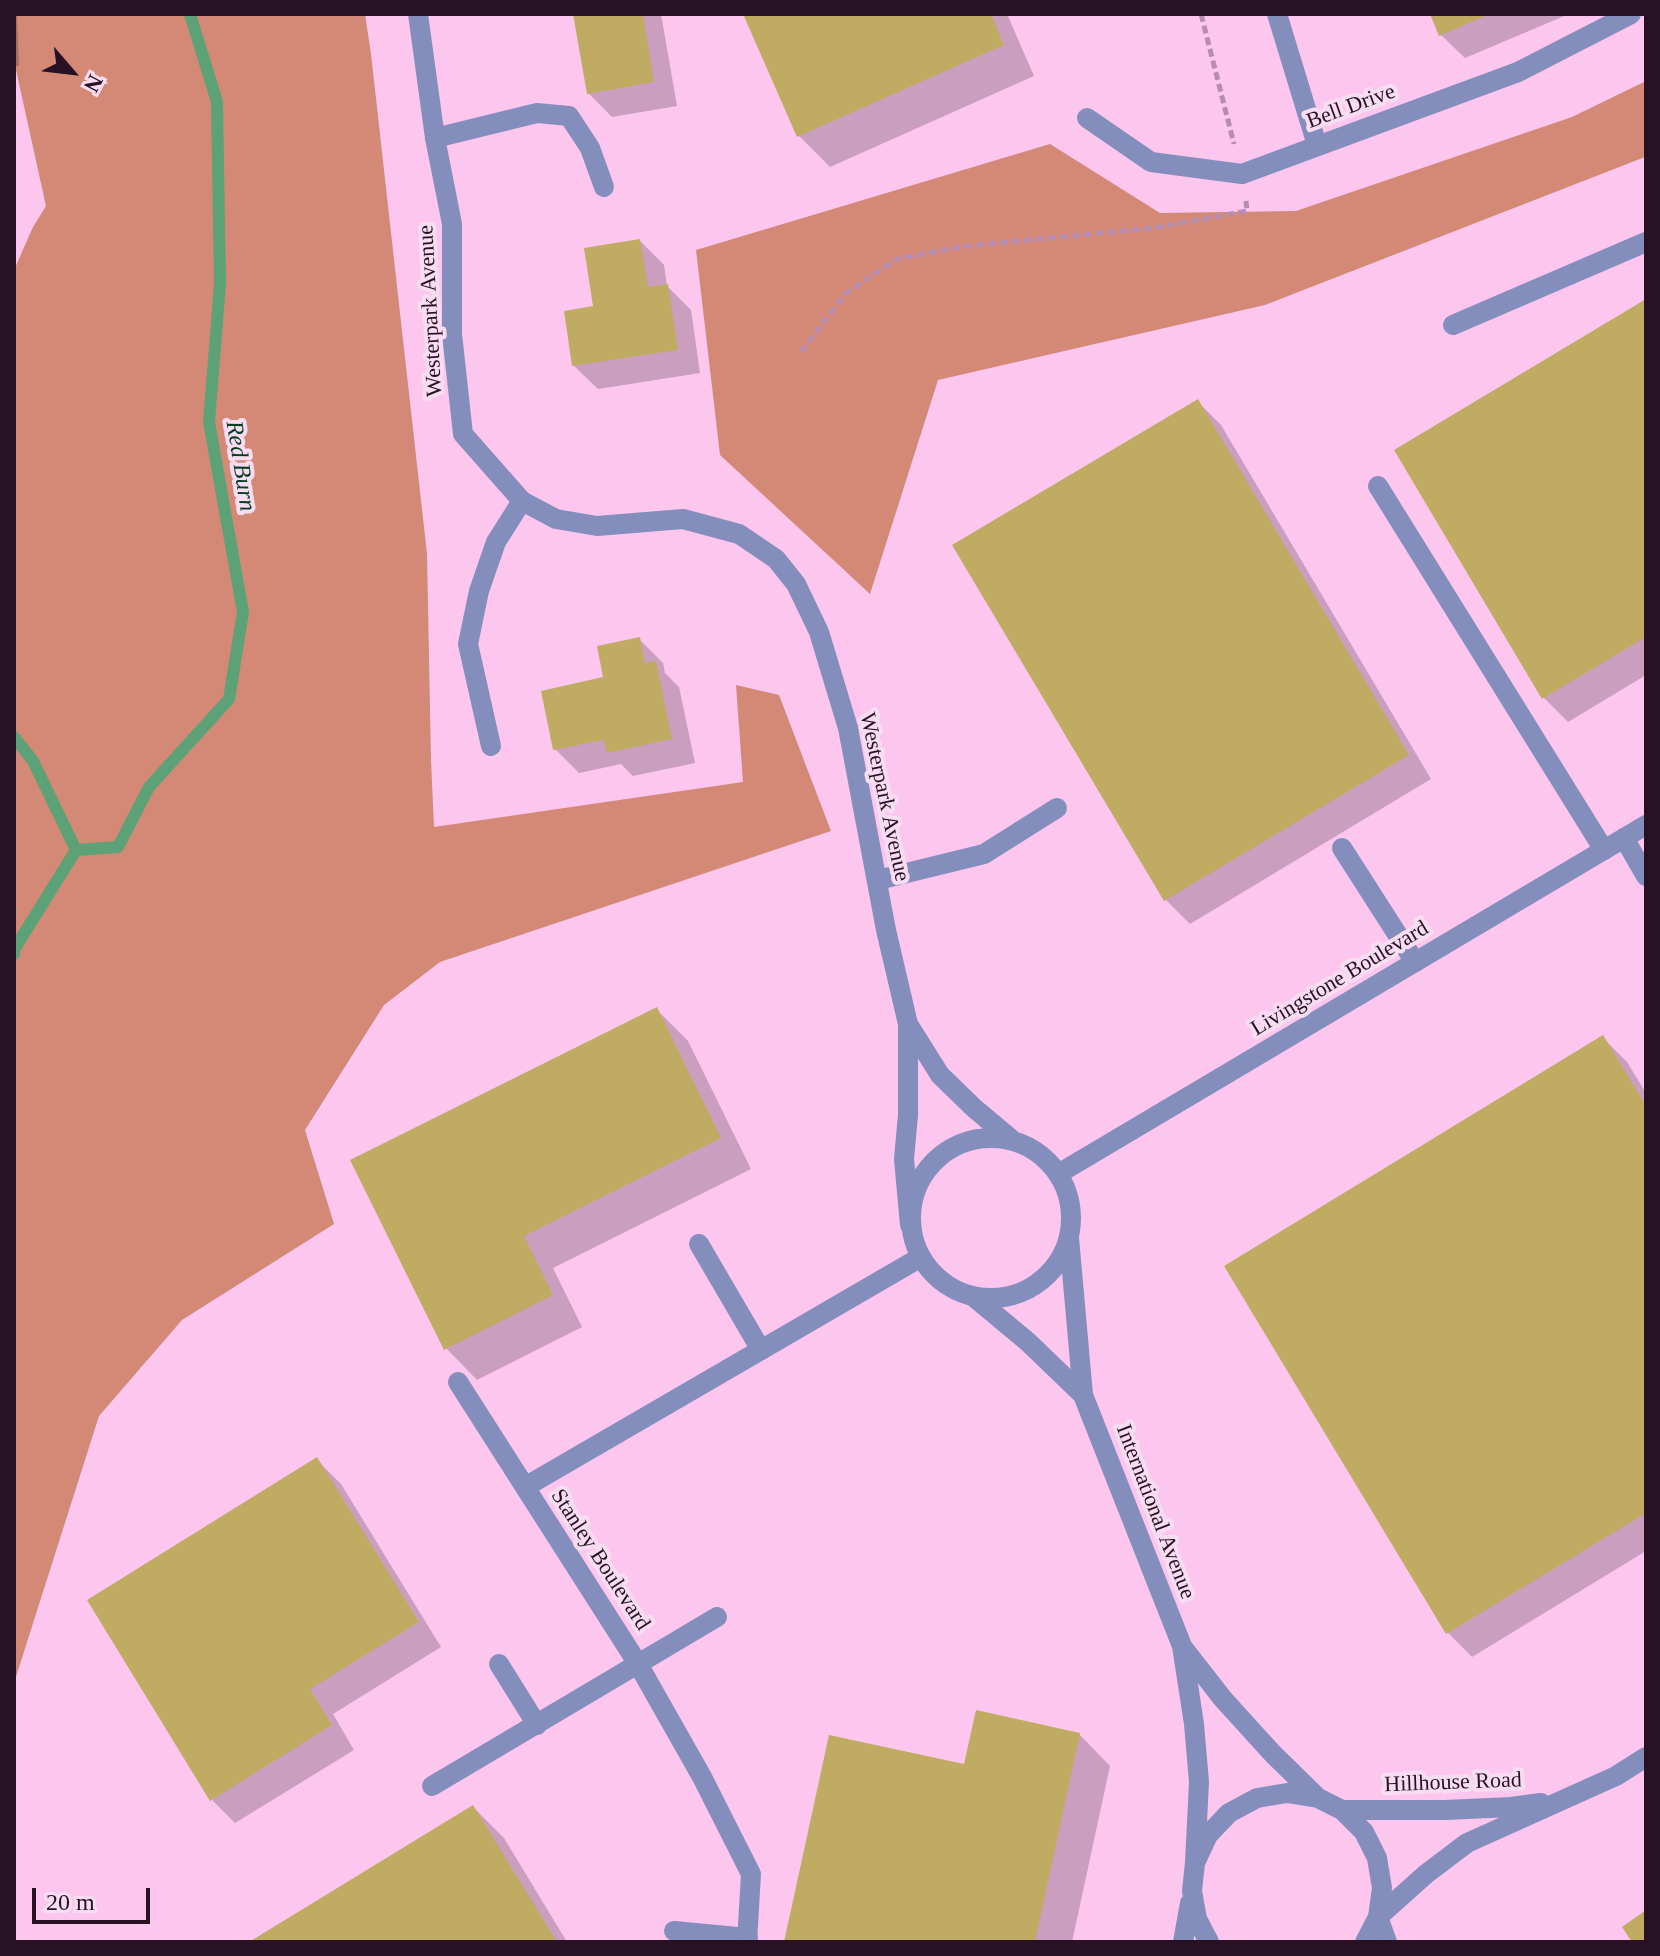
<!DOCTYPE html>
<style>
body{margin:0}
#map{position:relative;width:1660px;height:1956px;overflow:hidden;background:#fcc6ef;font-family:"Times New Roman",serif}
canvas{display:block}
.frame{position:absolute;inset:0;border:16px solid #291124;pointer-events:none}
.north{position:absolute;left:32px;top:32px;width:80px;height:80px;-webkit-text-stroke:6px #f8ddf2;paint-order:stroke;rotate:118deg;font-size:22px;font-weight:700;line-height:32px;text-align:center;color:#291124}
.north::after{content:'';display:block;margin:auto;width:28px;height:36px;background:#291124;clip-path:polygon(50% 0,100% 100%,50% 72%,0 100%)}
.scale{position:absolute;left:32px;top:1888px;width:118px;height:36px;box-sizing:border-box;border:4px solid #291124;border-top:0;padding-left:10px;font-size:24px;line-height:28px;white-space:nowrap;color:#291124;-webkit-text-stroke:6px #f8ddf2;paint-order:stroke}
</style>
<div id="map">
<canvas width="1660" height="1956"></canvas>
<div class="frame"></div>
<div class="north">N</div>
<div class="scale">20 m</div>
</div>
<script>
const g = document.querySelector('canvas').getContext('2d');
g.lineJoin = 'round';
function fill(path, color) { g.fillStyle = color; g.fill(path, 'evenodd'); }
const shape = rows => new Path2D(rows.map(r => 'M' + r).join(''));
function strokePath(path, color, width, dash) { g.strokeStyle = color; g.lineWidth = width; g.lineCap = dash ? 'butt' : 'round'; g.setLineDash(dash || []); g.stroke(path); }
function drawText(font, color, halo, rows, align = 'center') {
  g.font = font + ' "Times New Roman",serif'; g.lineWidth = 8; g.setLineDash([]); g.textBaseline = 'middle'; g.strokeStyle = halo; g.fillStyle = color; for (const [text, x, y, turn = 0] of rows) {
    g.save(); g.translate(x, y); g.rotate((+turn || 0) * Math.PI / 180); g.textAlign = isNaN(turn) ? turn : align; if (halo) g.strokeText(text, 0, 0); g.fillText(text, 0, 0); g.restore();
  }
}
fill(shape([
 [14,14,365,14,371,54,427,554,431,760,434,827,743,782,736,685,779,695,831,831,440,962,384,1005,305,1130,334,1224,182,1320,99,1416,14,1683,14,270,33,227,46,206,14,61],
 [1646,81,1645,157,1265,305,938,380,870,594,720,455,696,250,1050,144,1160,213,1296,211,1572,117]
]), '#d48977');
fill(shape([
 [14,14,17,14,19,66,14,66],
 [575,14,661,14,677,106,612,117,588,93],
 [745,14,1007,14,1034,76,830,167,799,136],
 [1432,14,1569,14,1465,58,1441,35],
 [640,241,664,265,667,286,691,310,700,373,598,389,574,366],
 [1646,301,1646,675,1568,722,1544,698,1396,451],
 [1197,401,1221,425,1431,779,1190,924,1166,900,955,546],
 [640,640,663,663,665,673,679,687,695,763,633,776,621,764,579,773,555,749,606,679],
 [656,1009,688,1041,751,1169,553,1268,582,1327,477,1380,446,1348],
 [1603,1038,1627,1062,1646,1093,1646,1551,1472,1657,1448,1633,1226,1267],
 [317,1460,341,1484,441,1647,333,1714,354,1750,235,1823,212,1800],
 [1079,1734,1110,1766,1072,1942,786,1942,966,1766],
 [473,1807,504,1838,567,1942,253,1942]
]), '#0003');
strokePath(shape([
 [14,737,33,761,76,850,15,948,14,954],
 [76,850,118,847,149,787,229,699,243,612,209,422,220,284,217,102,190,14]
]), '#5da276', 12);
fill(shape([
 [573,14,643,14,654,82,587,94],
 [743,14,991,14,1004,45,797,137],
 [1430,14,1490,14,1439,36],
 [640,239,648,287,668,284,678,350,572,366,564,311,593,306,584,248],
 [1646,299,1646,637,1542,699,1394,450],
 [1198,399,1409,755,1164,901,952,545],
 [640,637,645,663,656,661,672,739,607,753,604,740,553,750,541,691,603,677,597,646],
 [657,1007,721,1138,524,1236,553,1295,444,1350,350,1160],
 [1603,1035,1646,1106,1646,1513,1446,1634,1224,1266],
 [317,1457,419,1622,310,1689,332,1725,210,1801,87,1600],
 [976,1710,1080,1733,1035,1942,784,1942,829,1735,964,1764],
 [473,1805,557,1942,249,1942],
 [1646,1910,1646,1942,1632,1942,1622,1927]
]), '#bfab62');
strokePath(shape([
 [1201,14,1234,144],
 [801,352,846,293,897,259,966,246,1154,228,1247,211,1246,201]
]), '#b88cae', 5, [8, 4]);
strokePath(shape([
 [1277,14,1317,145],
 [435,138,537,113,569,116,590,148,604,187],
 [1453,325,1646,242],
 [1378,486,1604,850],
 [1624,838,1646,876],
 [1342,848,1415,962],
 [878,880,984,854,1057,808],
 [699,1244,761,1350],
 [458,1382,525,1487],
 [499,1664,537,1725],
 [432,1786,717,1617],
 [674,1931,748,1938]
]), '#848ebc', 20);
strokePath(shape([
 [1087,118,1151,162,1242,174,1518,72,1631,14],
 [491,746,468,644,479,591,496,542,522,501],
 [1058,1174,1646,825],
 [1378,1917,1387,1942],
 [747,1942,751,1874,702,1777,638,1664,525,1487,921,1257]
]), '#848ebc', 20);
strokePath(shape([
 [418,14,435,138,452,224,452,334,463,434,522,501,556,519,597,526,683,519,739,534,776,559,796,584,819,632,848,728,886,930,908,1024,908,1115,904,1159,910,1225],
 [908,1024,940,1075,974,1108,1011,1139],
 '911 1218a80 80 0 1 1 160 0a80 80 0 1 1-160 0Z',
 [1069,1238,1083,1395,1182,1646,1194,1724,1199,1782,1195,1863],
 [974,1297,1028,1342,1083,1395],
 [1184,1649,1223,1699,1273,1754,1318,1798],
 [1342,1810,1445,1810,1511,1807,1541,1803],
 [1378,1917,1426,1874,1467,1843,1616,1776,1646,1757],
 [1183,1942,1190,1903],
 [1209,1942,1197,1919,1192,1891,1195,1863,1208,1835,1229,1813,1257,1798,1287,1793,1318,1798,1342,1810,1364,1832,1377,1858,1382,1888,1378,1917,1365,1942]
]), '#848ebc', 20);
drawText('22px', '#291124', '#f8ddf2', [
 ["Bell Drive",1351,107,-20],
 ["Westerpark Avenue",431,311,-93],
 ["Westerpark Avenue",884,797,78],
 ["Livingstone Boulevard",1340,979,-31],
 ["International Avenue",1155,1512,69],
 ["Stanley Boulevard",600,1560,57],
 ["Hillhouse Road",1453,1783,-2]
]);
drawText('italic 24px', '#043d20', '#f8ddf2', [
 ["Red Burn",240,466,81]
]);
</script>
